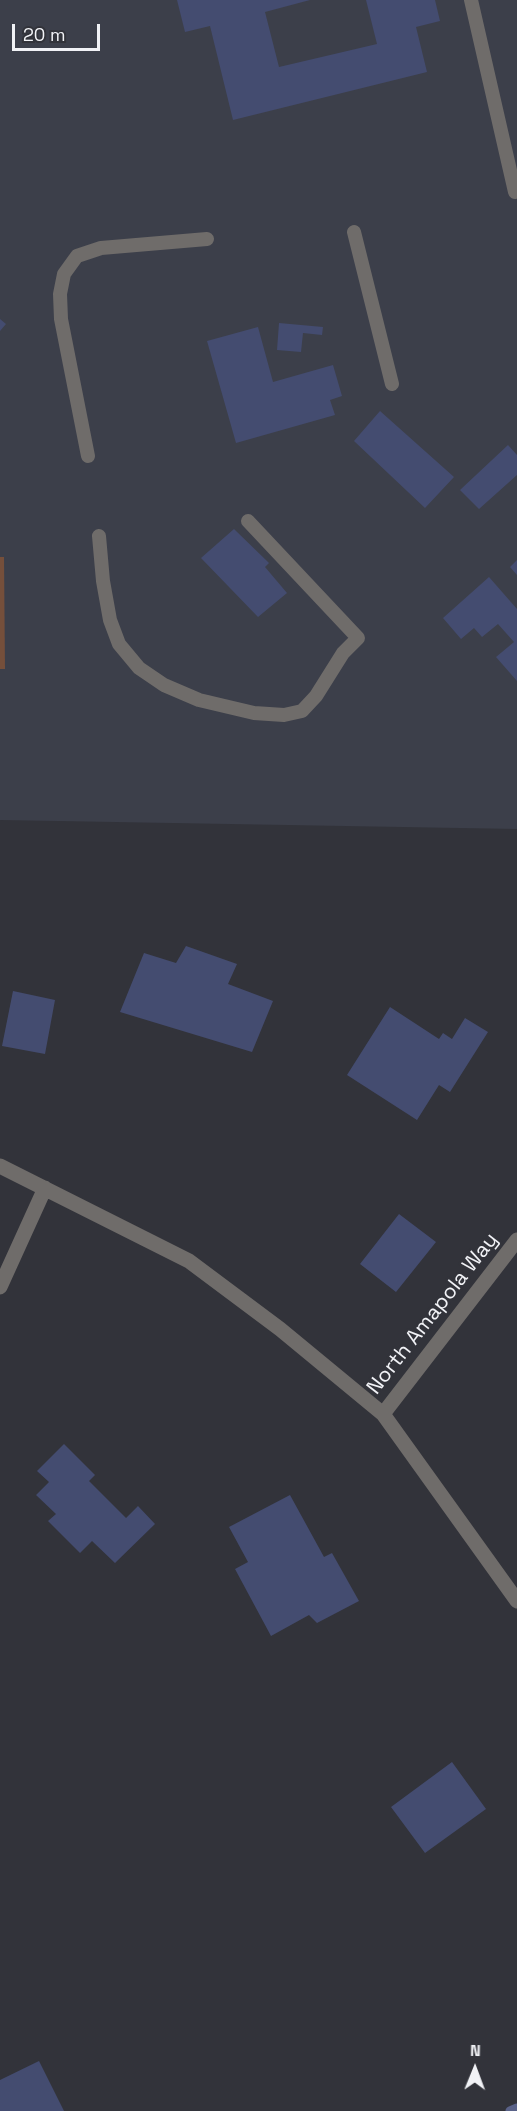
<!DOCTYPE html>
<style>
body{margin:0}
#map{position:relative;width:517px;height:2111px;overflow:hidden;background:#32333a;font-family:"Space Grotesk",sans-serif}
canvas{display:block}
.north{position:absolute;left:445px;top:2039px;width:60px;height:60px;-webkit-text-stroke:4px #32333a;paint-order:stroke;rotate:1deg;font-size:16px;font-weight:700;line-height:24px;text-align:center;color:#f1f2f6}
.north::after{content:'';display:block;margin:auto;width:21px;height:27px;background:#f1f2f6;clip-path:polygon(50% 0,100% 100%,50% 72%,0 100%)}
.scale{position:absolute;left:12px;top:24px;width:88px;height:27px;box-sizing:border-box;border:3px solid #f1f2f6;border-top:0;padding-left:8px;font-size:18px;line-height:21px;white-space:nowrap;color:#f1f2f6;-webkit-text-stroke:4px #32333a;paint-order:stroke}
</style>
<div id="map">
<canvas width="517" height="2111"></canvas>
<div class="north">N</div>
<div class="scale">20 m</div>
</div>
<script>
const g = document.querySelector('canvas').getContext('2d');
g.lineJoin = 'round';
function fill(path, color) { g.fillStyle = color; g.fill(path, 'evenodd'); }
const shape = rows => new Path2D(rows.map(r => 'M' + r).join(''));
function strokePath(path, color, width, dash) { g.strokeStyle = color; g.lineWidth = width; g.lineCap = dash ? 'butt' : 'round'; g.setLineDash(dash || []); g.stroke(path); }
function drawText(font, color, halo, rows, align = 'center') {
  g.font = font + ' "Space Grotesk",sans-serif'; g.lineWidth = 5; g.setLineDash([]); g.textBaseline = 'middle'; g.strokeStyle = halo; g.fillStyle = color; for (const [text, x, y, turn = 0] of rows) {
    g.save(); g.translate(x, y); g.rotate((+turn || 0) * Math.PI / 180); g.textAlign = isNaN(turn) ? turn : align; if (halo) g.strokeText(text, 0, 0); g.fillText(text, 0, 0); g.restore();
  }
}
fill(shape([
 [0,0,517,0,517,829,0,820]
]), '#3c3f4a');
fill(shape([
 [0,557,4,557,5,669,0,669]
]), '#754f3b');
strokePath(shape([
 [510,2111,517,2108]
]), '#5a6288', 9);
fill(shape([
 [177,0,310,0,265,12,279,67,377,44,366,0,435,0,440,21,416,27,427,72,233,120,210,26,185,32],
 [0,319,6,324,0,331],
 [279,323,323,327,322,335,303,333,301,352,277,350],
 [258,327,273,382,333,365,342,396,330,400,335,415,236,443,207,341],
 [380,411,454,477,425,508,354,441],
 [508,445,517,455,517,475,479,509,460,490],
 [234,529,269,563,265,567,287,593,258,617,201,558],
 [517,560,517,575,510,567],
 [489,577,517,609,517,681,496,657,514,642,498,624,482,637,474,628,461,639,443,618],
 [186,946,237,964,228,984,273,1001,252,1052,120,1012,144,953,176,963],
 [13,991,55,1000,45,1054,2,1046],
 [390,1007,439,1039,443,1033,452,1039,465,1018,488,1032,450,1092,439,1085,417,1120,347,1075],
 [399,1214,436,1242,396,1292,360,1264],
 [64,1444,95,1475,89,1481,126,1518,138,1506,155,1524,115,1563,92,1541,80,1553,48,1521,56,1514,36,1495,49,1482,37,1471],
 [290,1495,324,1557,332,1553,359,1601,317,1623,309,1615,271,1636,235,1569,248,1562,229,1527],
 [452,1762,486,1809,425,1853,391,1807],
 [39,2061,64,2111,0,2111,0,2080]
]), '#444c70');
strokePath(shape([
 [471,0,515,192,517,191],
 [354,232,392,384],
 [88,456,61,319,60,294,64,274,77,256,101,248,207,239],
 [99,536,103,581,110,620,119,644,139,668,164,685,199,700,254,713,284,715,302,711,316,696,343,653,358,638,248,521]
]), '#6f6c6a', 14);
strokePath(shape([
 [0,1166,189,1261,280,1329,383,1414,517,1601],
 [0,1287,45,1188],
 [383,1414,517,1240]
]), '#6f6c6a', 15);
drawText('21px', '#f1f2f6', '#32333a', [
 ["North Amapola Way",433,1314,-52]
]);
</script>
